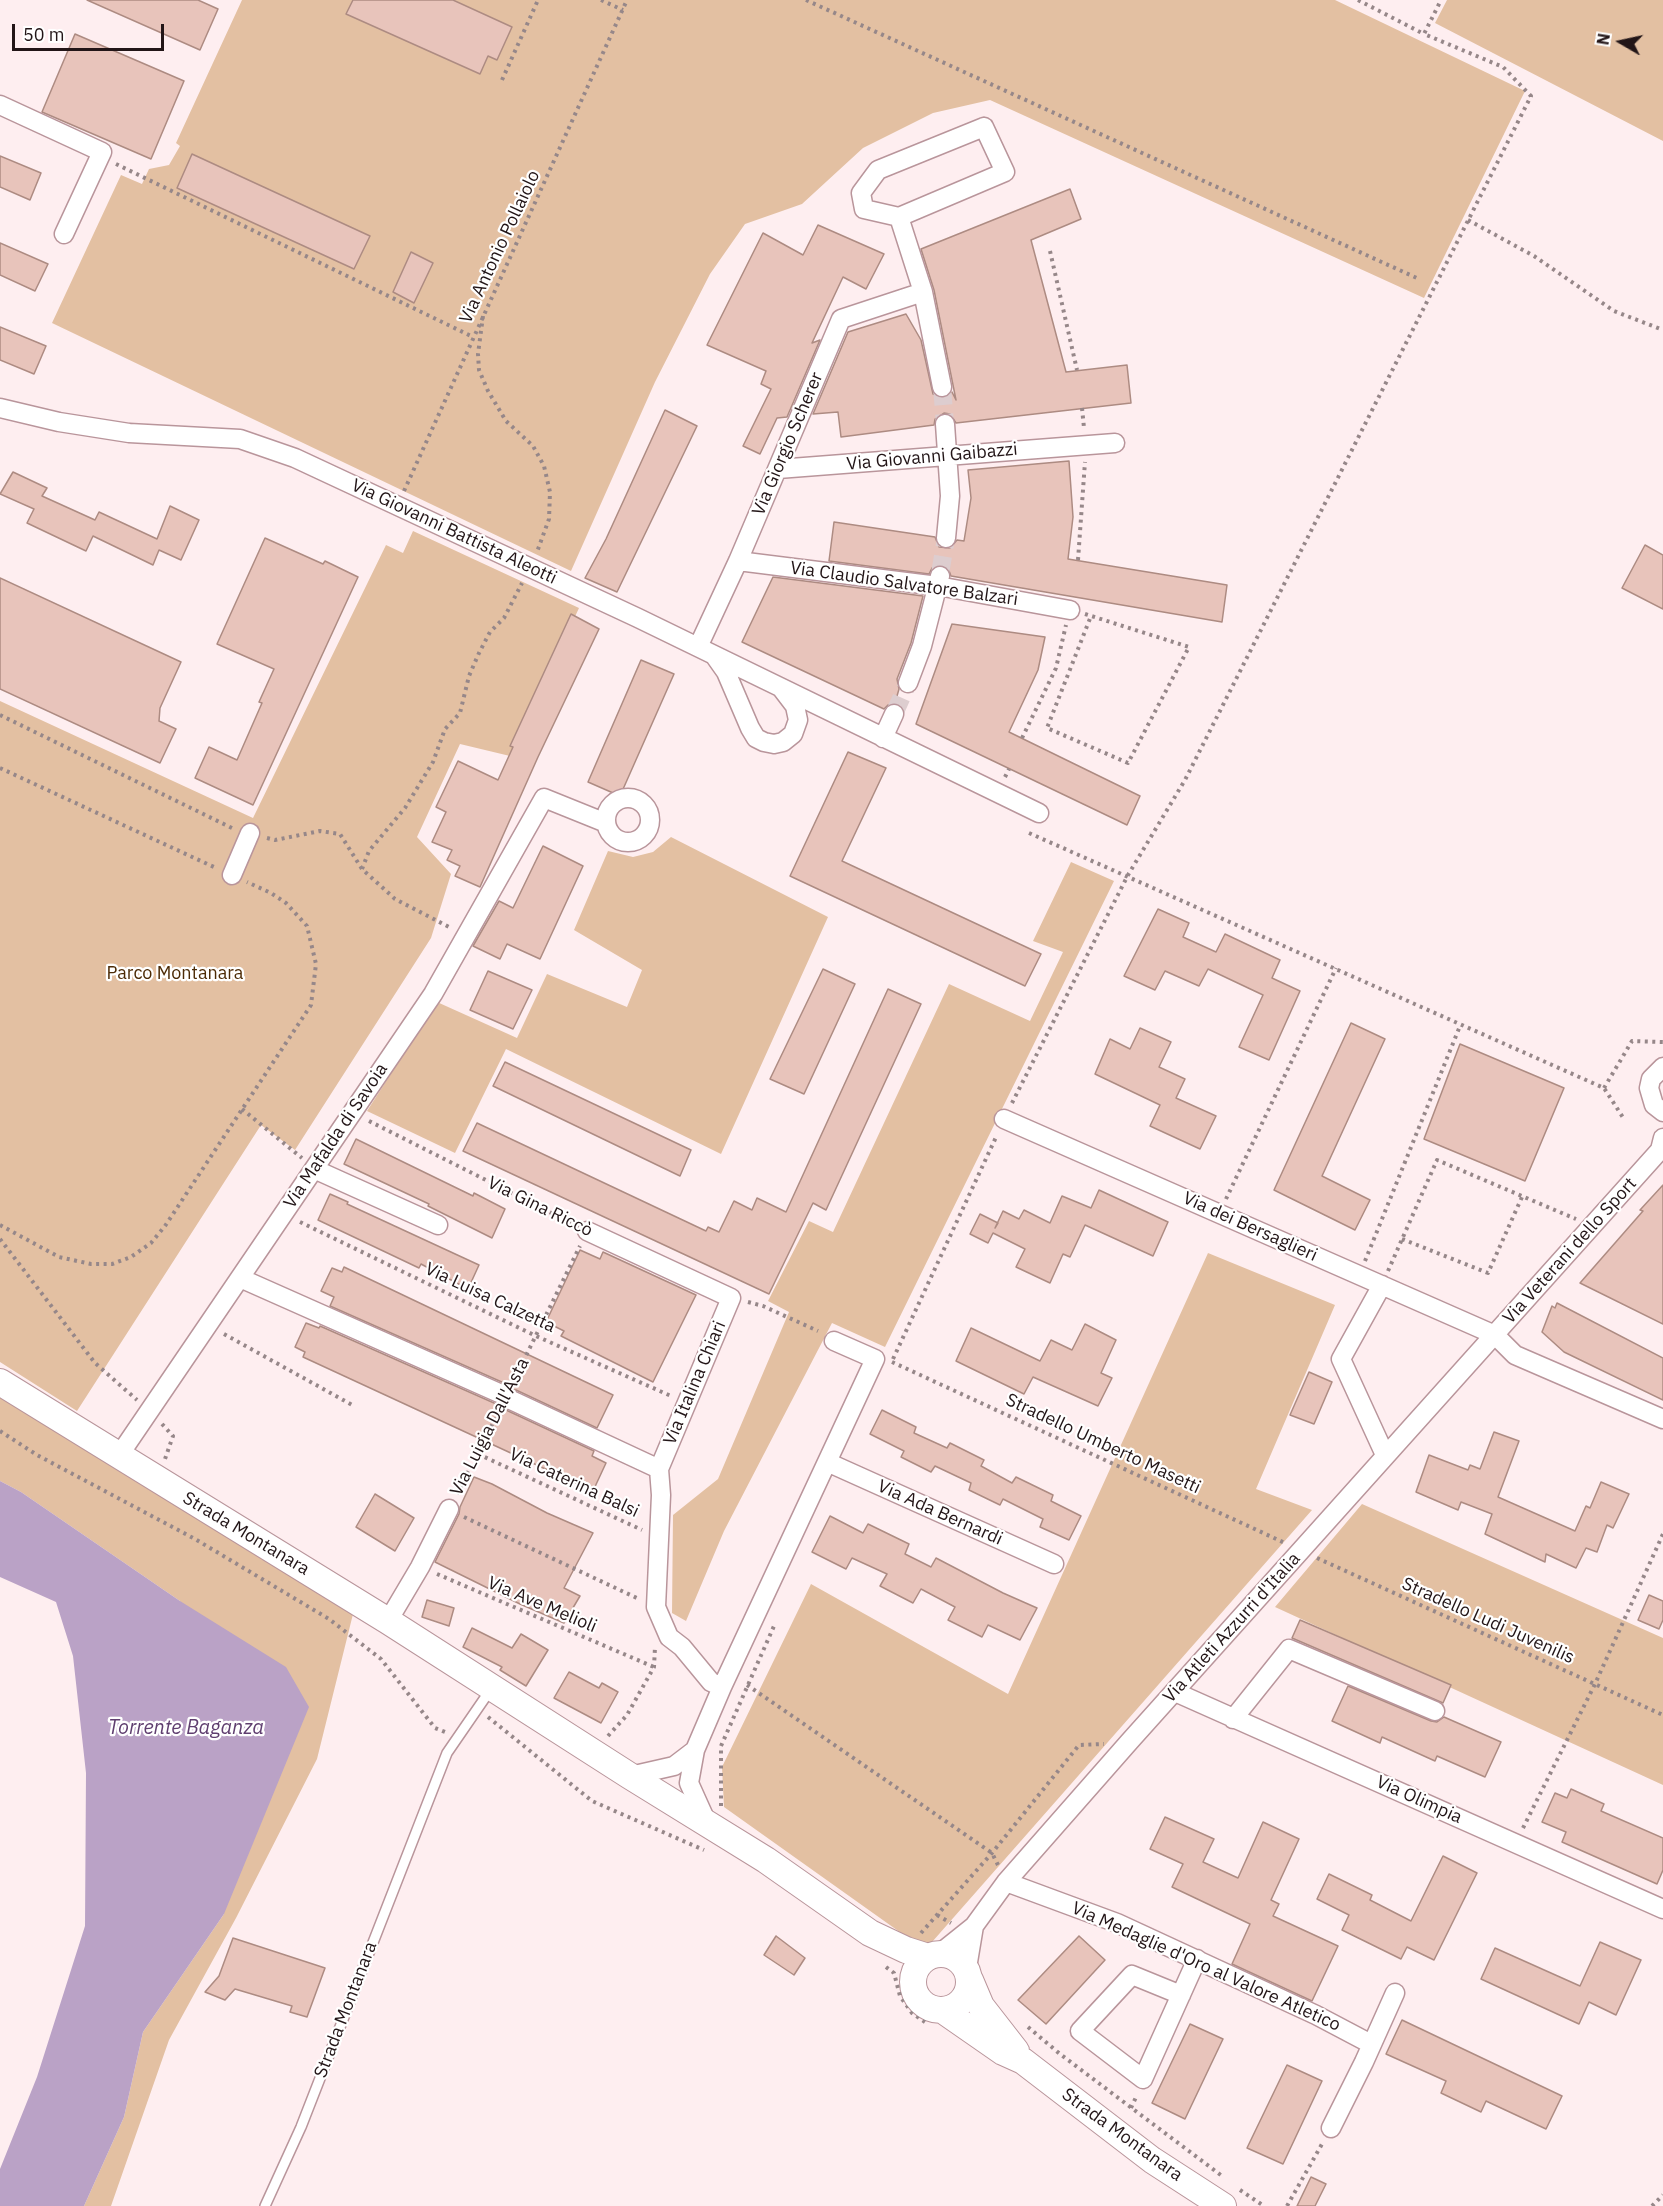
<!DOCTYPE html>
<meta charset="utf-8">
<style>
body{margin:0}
#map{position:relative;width:1663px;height:2206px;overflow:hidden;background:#feeef0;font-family:"IBM Plex Sans",sans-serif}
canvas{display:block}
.north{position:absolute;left:1591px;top:12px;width:60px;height:60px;-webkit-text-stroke:4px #fff;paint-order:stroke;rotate:279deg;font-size:16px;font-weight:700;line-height:24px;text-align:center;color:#221517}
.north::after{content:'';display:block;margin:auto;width:21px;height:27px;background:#221517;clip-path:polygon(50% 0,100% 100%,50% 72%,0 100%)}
.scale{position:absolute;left:12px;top:24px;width:152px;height:27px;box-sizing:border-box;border:3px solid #221517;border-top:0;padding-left:8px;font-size:18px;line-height:21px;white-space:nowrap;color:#221517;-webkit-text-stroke:4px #fff;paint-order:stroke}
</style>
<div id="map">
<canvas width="1663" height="2206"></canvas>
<div class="north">N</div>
<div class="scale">50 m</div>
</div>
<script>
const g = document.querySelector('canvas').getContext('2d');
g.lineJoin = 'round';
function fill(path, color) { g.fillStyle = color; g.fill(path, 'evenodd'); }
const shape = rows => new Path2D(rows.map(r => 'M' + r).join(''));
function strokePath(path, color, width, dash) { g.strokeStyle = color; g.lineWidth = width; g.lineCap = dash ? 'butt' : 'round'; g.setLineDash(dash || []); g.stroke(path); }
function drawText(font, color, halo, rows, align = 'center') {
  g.font = font + ' "IBM Plex Sans",sans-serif'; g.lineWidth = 4.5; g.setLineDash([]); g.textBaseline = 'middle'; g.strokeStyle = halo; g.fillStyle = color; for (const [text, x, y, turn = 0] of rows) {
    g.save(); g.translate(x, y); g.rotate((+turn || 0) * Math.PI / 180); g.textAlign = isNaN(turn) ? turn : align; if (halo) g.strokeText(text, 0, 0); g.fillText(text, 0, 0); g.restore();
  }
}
fill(shape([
 [242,0,1335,0,1525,91,1424,298,990,100,933,113,863,148,802,204,745,224,710,274,655,382,571,571,52,323,121,175,142,184,149,169,169,165,180,146,176,143],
 [1447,0,1663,0,1663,141,1435,23],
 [413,531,579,608,510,756,460,744,417,837,451,874,431,938,295,1150,261,1125,77,1411,0,1362,0,701,253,818,386,545,403,553],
 [671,837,828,917,721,1154,506,1049,455,1153,367,1111,437,1002,517,1038,547,974,627,1007,642,970,574,930,608,851,633,857,653,852],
 [1071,862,1114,881,885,1347,832,1323,724,1531,686,1621,672,1613,673,1515,718,1479,789,1312,768,1301,809,1221,833,1232,949,984,1030,1021,1063,952,1033,941],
 [1208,1253,1335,1305,1256,1489,1312,1510,925,1950,724,1807,722,1767,811,1584,1008,1694],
 [0,1372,353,1614,317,1759,236,1918,169,2040,111,2206,84,2206,124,2117,143,2032,224,1914,180,1601,21,1492,0,1481],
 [1362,1504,1663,1638,1663,1785,1275,1607]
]), '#e3c0a2');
fill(shape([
 [0,1481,21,1492,180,1601,286,1667,309,1707,224,1914,143,2032,124,2117,84,2206,0,2206,0,2169,37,2077,85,1926,86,1773,73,1656,56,1602,0,1577]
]), '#baa2c6');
const building = shape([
 [87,0,198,0,218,9,200,50,87,0],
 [353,0,453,0,512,27,497,60,488,56,480,74,346,14,353,0],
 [75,34,184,81,151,159,42,112,75,34],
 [192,154,370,236,354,269,177,188,192,154],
 [0,156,41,173,30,200,0,187,0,156],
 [1070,189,1081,219,1031,240,1066,372,1127,365,1131,403,956,423,950,414,944,413,935,419,934,425,841,437,838,412,813,414,848,332,906,314,921,340,933,394,944,398,952,392,956,400,934,290,921,249,1070,189],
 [818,225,884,254,866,289,843,277,812,343,820,340,787,417,777,418,760,454,743,446,771,389,761,384,766,371,707,345,763,233,803,255,818,225],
 [0,243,48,264,35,291,0,275,0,243],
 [411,252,433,263,414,303,393,292,411,252],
 [0,327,46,346,34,374,0,360,0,327],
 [665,410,697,426,617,592,585,578,606,539,665,410],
 [1069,461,1073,517,1068,559,1227,585,1222,622,951,576,948,568,942,565,932,568,929,574,829,561,834,522,935,537,939,547,950,548,957,540,964,541,971,498,968,470,1069,461],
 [13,472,47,488,42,496,95,520,99,512,157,539,170,506,199,520,181,560,159,550,153,565,93,536,86,551,27,523,34,509,0,494,13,472],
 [265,538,323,564,325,561,358,577,253,805,195,778,209,747,237,760,262,703,259,702,274,669,217,644,265,538],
 [1645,545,1663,555,1663,609,1622,588,1645,545],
 [773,577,923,596,911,643,897,679,899,689,895,703,888,705,884,709,742,642,773,577],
 [0,578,181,662,160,708,159,721,176,729,160,763,0,689,0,578],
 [571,614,599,629,538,757,480,887,455,876,460,866,447,860,452,850,432,842,446,812,436,807,458,761,498,780,513,747,510,746,571,614],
 [952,624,1045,637,1038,670,1009,732,1140,796,1127,825,916,724,952,624],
 [641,660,674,674,620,796,588,782,641,660],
 [848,752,886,768,842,861,1041,954,1025,986,790,876,848,752],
 [543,846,583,866,540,959,507,944,500,959,473,946,499,901,513,908,543,846],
 [1158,909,1189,923,1183,937,1216,952,1225,934,1280,960,1272,978,1300,991,1269,1060,1239,1047,1263,995,1208,969,1199,986,1165,971,1155,990,1124,976,1158,909],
 [823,969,855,984,804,1094,770,1079,823,969],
 [488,971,532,990,513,1029,470,1010,488,971],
 [888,989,921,1004,826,1210,813,1203,769,1294,463,1151,477,1123,706,1231,708,1227,719,1232,734,1201,752,1210,757,1198,786,1212,888,989],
 [1351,1023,1385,1039,1322,1176,1370,1200,1355,1230,1274,1190,1351,1023],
 [1140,1028,1171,1042,1159,1067,1185,1079,1176,1098,1216,1116,1200,1149,1150,1126,1160,1105,1095,1074,1110,1039,1130,1049,1140,1028],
 [1460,1044,1564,1088,1525,1181,1424,1139,1460,1044],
 [505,1062,691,1150,680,1176,493,1086,505,1062],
 [356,1139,473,1196,474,1193,505,1209,492,1238,428,1206,429,1204,344,1164,356,1139],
 [1663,1185,1663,1324,1580,1283,1643,1211,1640,1210,1663,1185],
 [1099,1190,1168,1222,1153,1256,1085,1225,1070,1257,1063,1254,1050,1283,1016,1267,1025,1249,993,1233,988,1243,970,1234,980,1214,998,1223,995,1228,1003,1211,1019,1219,1024,1210,1050,1223,1062,1196,1091,1208,1099,1190],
 [330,1194,348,1202,347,1204,479,1265,468,1289,421,1264,419,1268,318,1220,330,1194],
 [580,1250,600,1259,603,1252,696,1295,653,1382,561,1336,564,1331,546,1322,580,1250],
 [344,1267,613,1395,597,1428,516,1390,509,1389,504,1383,330,1306,334,1297,321,1291,332,1268,342,1272,344,1267],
 [1557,1303,1663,1358,1663,1400,1564,1352,1542,1332,1552,1306,1555,1308,1557,1303],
 [306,1323,319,1328,320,1326,494,1403,501,1404,506,1410,594,1451,592,1456,606,1463,593,1491,303,1357,305,1352,295,1347,306,1323],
 [1085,1324,1116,1340,1101,1373,1112,1378,1098,1406,1033,1377,1024,1394,956,1361,971,1328,1040,1361,1051,1340,1072,1350,1085,1324],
 [1309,1372,1332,1382,1314,1424,1290,1415,1309,1372],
 [882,1410,916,1427,914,1433,947,1448,950,1443,984,1460,981,1466,1012,1483,1016,1477,1053,1495,1051,1501,1081,1516,1069,1540,1040,1527,1043,1519,1003,1499,1000,1505,969,1490,971,1483,935,1466,931,1472,901,1457,904,1451,870,1434,882,1410],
 [1494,1432,1519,1441,1498,1497,1575,1531,1586,1506,1590,1508,1601,1482,1629,1494,1613,1528,1607,1525,1597,1552,1586,1548,1576,1568,1546,1554,1545,1562,1485,1534,1492,1514,1461,1502,1458,1510,1416,1492,1429,1455,1468,1470,1470,1465,1480,1469,1494,1432],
 [474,1477,492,1484,547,1513,593,1533,564,1588,580,1596,564,1623,520,1604,435,1562,459,1514,460,1507,474,1477],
 [375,1494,414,1518,395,1551,356,1527,375,1494],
 [830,1516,863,1533,868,1524,909,1544,905,1554,931,1567,936,1558,1003,1593,1037,1608,1020,1640,988,1625,982,1637,948,1620,955,1607,921,1589,913,1603,880,1586,887,1574,852,1558,846,1569,812,1552,830,1516],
 [1649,1595,1663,1601,1663,1620,1659,1629,1638,1620,1649,1595],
 [427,1600,454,1608,449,1626,422,1617,427,1600],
 [1300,1620,1451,1685,1443,1703,1292,1638,1300,1620],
 [472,1628,512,1648,521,1634,548,1650,526,1686,500,1670,502,1667,463,1647,472,1628],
 [569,1672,599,1688,602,1683,618,1692,601,1723,554,1698,569,1672],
 [1348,1686,1431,1721,1437,1722,1444,1717,1501,1742,1485,1777,1437,1756,1435,1761,1382,1737,1380,1743,1332,1721,1348,1686],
 [1571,1789,1604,1804,1601,1811,1663,1838,1663,1870,1657,1884,1562,1842,1566,1832,1542,1822,1555,1793,1567,1798,1571,1789],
 [1165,1817,1214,1839,1203,1862,1238,1878,1263,1822,1299,1839,1271,1900,1279,1904,1273,1916,1338,1946,1312,2001,1232,1964,1250,1924,1172,1887,1183,1864,1150,1849,1165,1817],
 [1443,1856,1477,1873,1434,1960,1407,1947,1401,1959,1342,1930,1349,1915,1317,1899,1329,1874,1372,1895,1370,1900,1411,1921,1443,1856],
 [776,1936,805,1958,794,1975,764,1955,776,1936],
 [1079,1936,1105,1960,1046,2024,1018,2000,1079,1936],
 [233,1938,325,1968,307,2017,290,2012,292,2006,235,1989,225,2000,205,1992,219,1976,233,1938],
 [1600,1942,1641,1960,1616,2015,1589,2002,1579,2024,1481,1979,1495,1948,1580,1986,1600,1942],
 [1402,2020,1562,2096,1546,2129,1486,2101,1481,2112,1441,2093,1446,2081,1386,2054,1402,2020],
 [1190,2024,1223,2039,1185,2119,1152,2103,1190,2024],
 [1287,2065,1322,2081,1283,2164,1247,2148,1287,2065],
 [1311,2177,1326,2184,1315,2206,1297,2206,1311,2177]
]);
fill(building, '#e8c4bb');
strokePath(building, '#ad8b82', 1.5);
strokePath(shape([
 [942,387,945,424],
 [940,574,946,538],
 [894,714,908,683]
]), '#ddcdcf', 18, [18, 9]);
const lane = shape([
 [265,2206,301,2127,447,1753,491,1689]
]);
const street = shape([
 [0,105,102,152,64,234],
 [984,127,1005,172,899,217,864,209,861,193,878,170,984,127],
 [899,217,923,292,942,387],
 [0,408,59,422,129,433,240,439,295,458,638,618,1039,813],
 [945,424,950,496,946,538],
 [778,469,1115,443],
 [738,561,938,586,1070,610],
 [698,647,738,561,841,319,923,292],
 [714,655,726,672,750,728,756,738,764,742,774,744,783,742,793,734,798,720,795,706,782,689],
 [908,683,922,646,940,576],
 [883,738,894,714],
 '606 820a22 22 0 1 1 44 0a22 22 0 1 1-44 0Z',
 [232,875,250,833],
 [1663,1067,1651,1079,1649,1088,1654,1105,1663,1112],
 [1004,1119,1495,1335,1515,1355,1663,1419],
 [314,1169,438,1225],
 [587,1231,731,1298,659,1469,661,1495,656,1607,669,1637,682,1647,711,1682,722,1687,695,1750,689,1783,707,1823],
 [240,1278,499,1393],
 [1382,1285,1341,1359,1385,1455],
 [511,1400,659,1469],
 [120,1454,433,994,544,798,606,823],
 [827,1462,1054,1564],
 [388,1621,420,1567,449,1509],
 [722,1687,875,1359,834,1341],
 [1175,1692,1663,1909],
 [1233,1719,1289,1649,1435,1711],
 [630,1776,674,1766,695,1750],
 [1006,1882,1117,1923,1316,2015,1371,2044],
 [939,1954,974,1926,1006,1882,1129,1742,1660,1150,1663,1138],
 [967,1968,974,1926],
 [1181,1995,1132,1975,1080,2031,1143,2079,1197,1959],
 [1331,2128,1364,2062,1395,1993]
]);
const secondary = shape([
 [0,1382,388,1621,630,1776,766,1860,870,1933,906,1950,928,1957],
 '913 1982a28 28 0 1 1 56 0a28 28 0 1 1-56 0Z',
 [970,1980,981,2006,1016,2051],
 [944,2011,1003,2052,1023,2061,1152,2160,1223,2206]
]);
strokePath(lane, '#b9959b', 12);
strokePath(street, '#b9959b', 21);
strokePath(secondary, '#b9959b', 28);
strokePath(shape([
 [601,0,623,10],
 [806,0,1419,279],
 [1358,0,1424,34],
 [502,80,538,0],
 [116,164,473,337],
 [1468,220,1534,256,1614,311,1663,330],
 [1050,251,1077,370],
 [483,316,478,354,479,370,488,391,506,421,533,446,544,466,550,492,549,519,537,552],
 [1082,408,1084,428],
 [404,491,627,0],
 [1078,560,1085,462],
 [1085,614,1189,647,1128,763,1047,728,1091,616],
 [0,715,234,829],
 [1022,738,1056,668,1066,625],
 [0,768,216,868],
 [1005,777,1009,769],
 [1029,833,1604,1088,1624,1119],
 [267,838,275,840,320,831,340,834,362,869,395,899,451,928],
 [362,869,369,851,405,808,433,762,445,729,460,713,469,676,479,653,490,632,504,618,522,583],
 [1604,1088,1632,1041,1663,1042],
 [1012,1103,1128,875,1185,780,1531,96,1503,67,1424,34,1441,0],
 [242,1109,302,1158],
 [369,1121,571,1223],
 [1226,1199,1336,968],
 [300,1222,536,1336,671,1396],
 [0,1225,59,1257,91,1264,112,1264,131,1257,151,1243,165,1226,311,1005,316,964,307,926,286,903,271,893,247,882],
 [0,1239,95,1363,137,1400],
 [1402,1239,1488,1273,1522,1197],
 [1365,1261,1460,1026],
 [1388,1271,1437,1160,1576,1219],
 [748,1302,763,1306,818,1331],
 [224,1334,354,1406],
 [893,1359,997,1135],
 [892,1362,1285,1543],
 [513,1382,580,1246],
 [162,1424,173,1436,165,1459],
 [0,1431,37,1455,195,1539,329,1619,381,1659,435,1728,445,1732],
 [478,1454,642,1530],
 [457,1494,498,1413],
 [464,1517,639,1599],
 [1317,1558,1663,1715],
 [437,1574,654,1667],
 [747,1685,992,1853,998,1865],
 [488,1717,592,1801,704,1850],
 [608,1736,627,1715,654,1667,655,1647],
 [721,1806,721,1746,774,1626],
 [1523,1828,1595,1684,1663,1534],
 [937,1915,951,1923],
 [921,1933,992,1853,1079,1745,1104,1744],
 [886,1967,894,1973,900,1996,912,2013,925,2022],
 [1028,2027,1060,2054,1222,2176],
 [1131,2108,1137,2095],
 [1240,2190,1264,2206],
 [1287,2206,1322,2144],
 [1652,2206,1663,2195]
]), '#968789', 4, [3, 4.5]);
strokePath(lane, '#fff', 9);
strokePath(street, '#fff', 18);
strokePath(secondary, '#fff', 26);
drawText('18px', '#221517', '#fff', [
 ["Via Antonio Pollaiolo",500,247,-65],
 ["Via Giorgio Scherer",788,444,-67],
 ["Via Giovanni Gaibazzi",932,457,-5],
 ["Via Giovanni Battista Aleotti",454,532,25],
 ["Via Claudio Salvatore Balzari",904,584,8],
 ["Via Mafalda di Savoia",336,1136,-56],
 ["Via Gina Riccò",540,1207,26],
 ["Via dei Bersaglieri",1250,1227,24],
 ["Via Veterani dello Sport",1570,1251,-48],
 ["Via Luisa Calzetta",490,1298,25],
 ["Via Italina Chiari",695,1383,-67],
 ["Via Luigia Dall'Asta",490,1427,-63],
 ["Stradello Umberto Masetti",1103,1444,25],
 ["Via Caterina Balsi",574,1483,25],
 ["Via Ada Bernardi",940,1513,24],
 ["Strada Montanara",246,1534,31],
 ["Via Ave Melioli",542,1605,23],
 ["Stradello Ludi Juvenilis",1488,1621,24],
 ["Via Atleti Azzurri d'Italia",1232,1628,-48],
 ["Via Olimpia",1419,1800,24],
 ["Via Medaglie d'Oro al Valore Atletico",1206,1967,24],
 ["Strada Montanara",346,2010,-69],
 ["Strada Montanara",1122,2135,36]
]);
drawText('18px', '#4c2a05', '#fff', [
 ["Parco Montanara",175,974]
]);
drawText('italic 20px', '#5f3e6f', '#fff', [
 ["Torrente Baganza",186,1728]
]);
</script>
